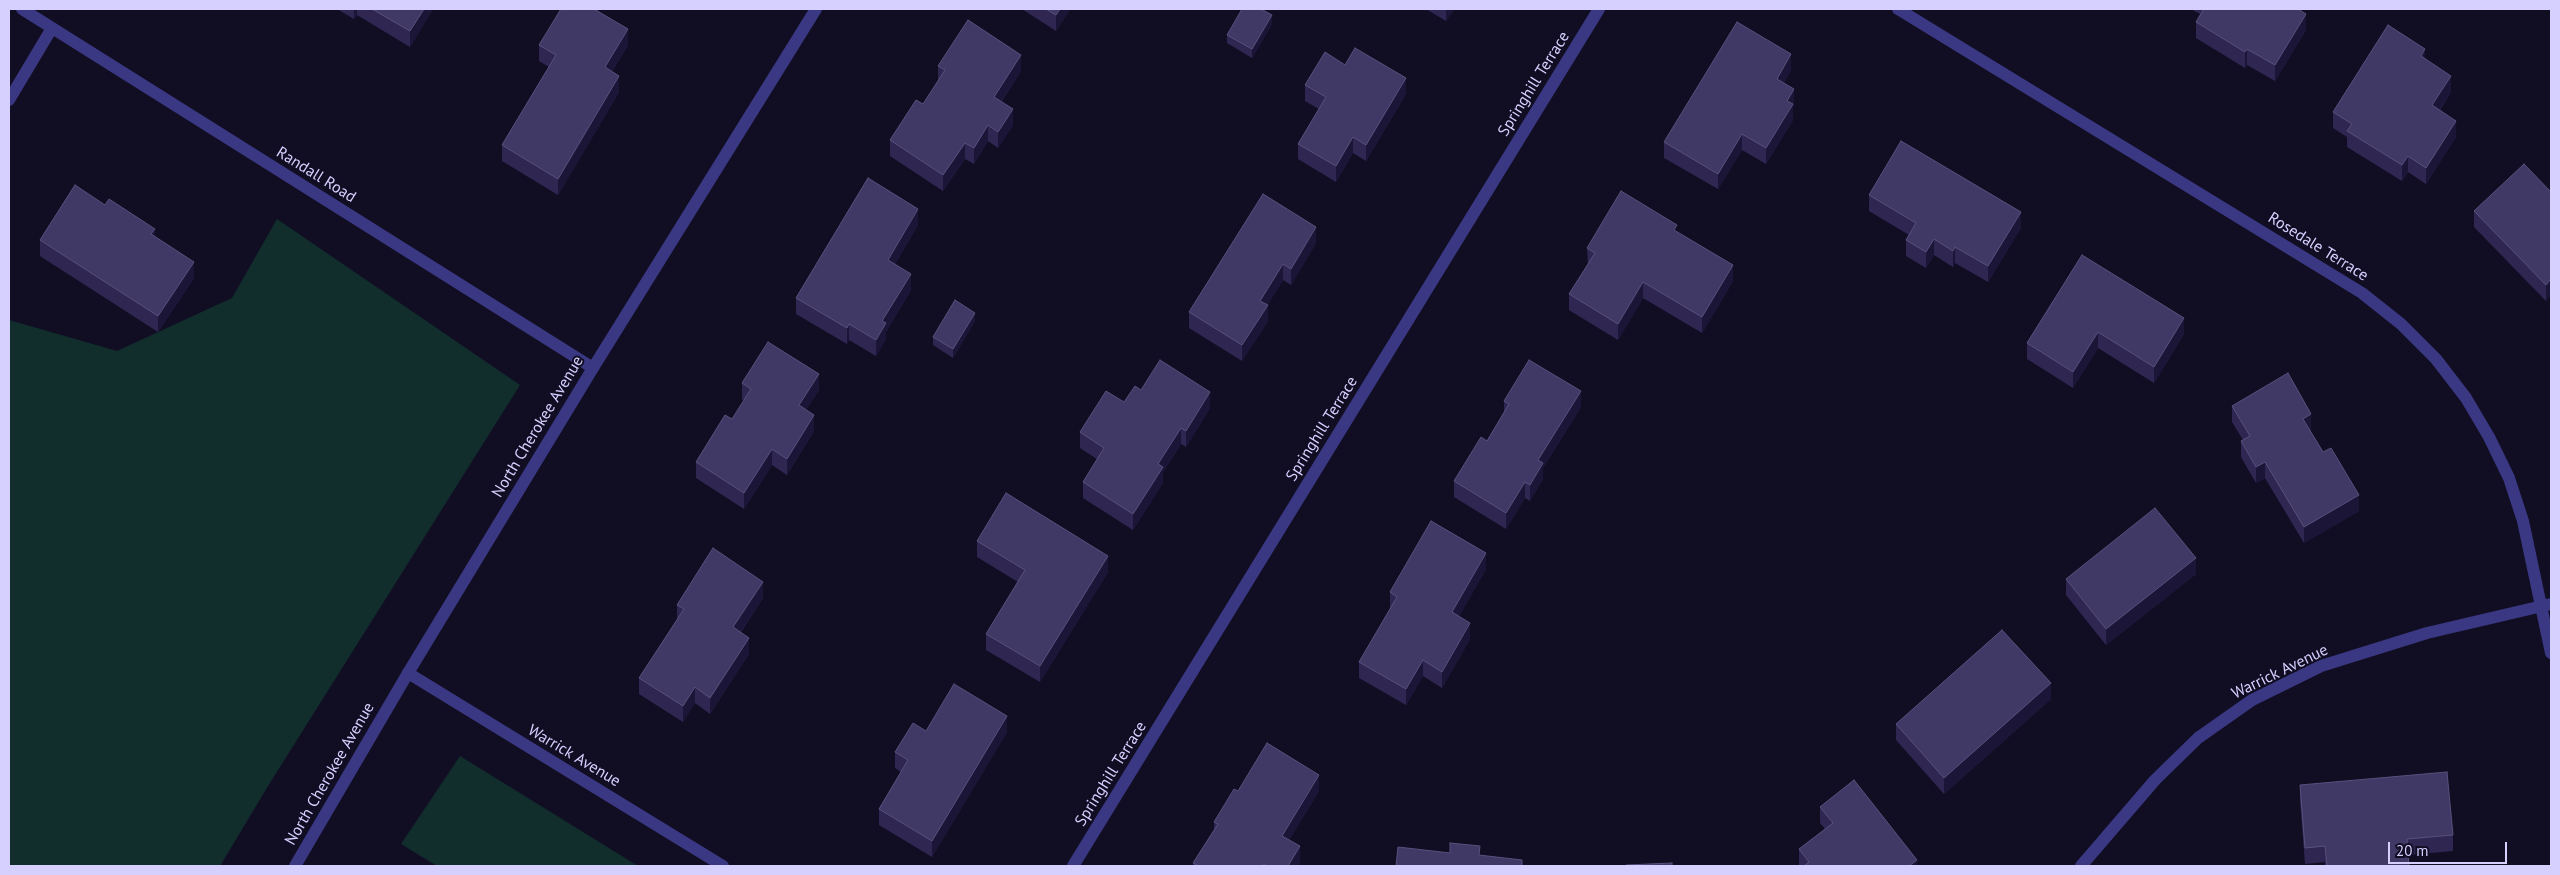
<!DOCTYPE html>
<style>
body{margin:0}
#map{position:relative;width:2560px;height:875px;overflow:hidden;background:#110e24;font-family:"PT Sans",sans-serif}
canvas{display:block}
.frame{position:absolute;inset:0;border:10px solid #d6d0ff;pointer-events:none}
.scale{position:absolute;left:2388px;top:842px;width:119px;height:22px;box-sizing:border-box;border:2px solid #d6d0ff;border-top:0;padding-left:6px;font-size:15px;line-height:18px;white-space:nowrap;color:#d6d0ff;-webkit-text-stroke:4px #110e24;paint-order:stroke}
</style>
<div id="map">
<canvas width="2560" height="875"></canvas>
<div class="frame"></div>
<div class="scale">20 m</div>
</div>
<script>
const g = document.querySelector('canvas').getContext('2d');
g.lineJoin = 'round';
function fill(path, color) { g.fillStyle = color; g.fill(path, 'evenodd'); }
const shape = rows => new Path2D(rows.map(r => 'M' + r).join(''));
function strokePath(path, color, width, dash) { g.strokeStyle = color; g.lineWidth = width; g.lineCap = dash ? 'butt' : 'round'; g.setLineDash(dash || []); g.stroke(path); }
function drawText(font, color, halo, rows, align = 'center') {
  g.font = font + ' "PT Sans",sans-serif'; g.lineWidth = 4; g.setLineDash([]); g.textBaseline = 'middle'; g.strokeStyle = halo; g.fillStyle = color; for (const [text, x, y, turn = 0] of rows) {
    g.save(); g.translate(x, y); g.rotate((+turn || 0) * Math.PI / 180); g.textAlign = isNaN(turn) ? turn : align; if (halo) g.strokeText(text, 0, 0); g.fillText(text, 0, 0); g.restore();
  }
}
fill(shape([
 [277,219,520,385,268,786,220,866,9,866,9,320,117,351,232,298],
 [460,756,638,866,437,866,401,844]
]), '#112e2d');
strokePath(shape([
 [22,9,593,368],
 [1898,9,2362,293,2401,324,2436,359,2466,398,2489,437,2509,478,2523,521,2551,653],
 [9,100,52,28],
 [408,673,723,866],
 [1073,866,1599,9],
 [2081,866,2155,780,2198,738,2252,700,2321,666,2427,633,2551,604]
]), '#3b3883', 12);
strokePath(shape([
 [295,866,408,673,593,368,816,9]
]), '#3b3883', 12);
fill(shape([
 [337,9,433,9,410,47,357,15,354,19],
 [1022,9,1070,9,1056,31],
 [1426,9,1454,9,1446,21],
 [2191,9,2298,9,2306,30,2275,81,2247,65,2245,68,2196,38,2196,22,2200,14],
 [1272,24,1252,58,1227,43,1227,35],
 [539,45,628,45,612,72,619,92,558,195,502,161,502,145,549,67,539,61],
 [2425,59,2451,92,2440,110,2456,137,2426,184,2408,172,2402,181,2347,147,2347,137,2333,128,2333,112],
 [1345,65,1406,94,1366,161,1353,153,1336,182,1298,159,1298,144,1319,109,1305,101,1305,85],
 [938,66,1021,71,1002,101,1013,125,998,148,988,141,974,164,965,159,943,191,890,156,890,140,923,104,938,81],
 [1791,70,1784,83,1794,105,1793,107,1793,120,1766,164,1742,150,1718,189,1664,158,1664,142],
 [2551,192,2546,301,2474,227,2474,211],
 [1869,195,2021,228,1988,282,1955,263,1953,267,1934,255,1926,268,1906,256,1906,240,1909,235,1869,211],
 [918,225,895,264,911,290,886,332,886,339,876,356,849,340,847,344,796,314,796,298],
 [1677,232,1733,281,1702,333,1643,298,1618,340,1569,310,1569,294,1588,265,1587,248],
 [155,237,194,278,158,332,40,256,40,240],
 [1316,243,1291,285,1283,280,1267,305,1268,321,1242,361,1189,328,1189,312],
 [2082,255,2184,334,2154,383,2098,348,2073,388,2027,359,2027,343],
 [975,321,953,358,933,345,933,337],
 [742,383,819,390,806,410,814,431,787,475,772,465,744,509,696,478,696,462,732,419,744,401,742,399],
 [1141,390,1210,408,1186,447,1181,444,1163,472,1163,483,1133,530,1083,498,1083,482,1097,459,1080,448,1080,432],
 [1504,401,1581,407,1543,468,1543,479,1530,501,1525,498,1506,529,1454,497,1454,481,1487,441,1504,412],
 [2232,406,2311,430,2310,430,2359,511,2304,543,2265,478,2256,483,2241,457,2241,441,2243,440,2232,422],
 [977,541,1108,572,1040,682,986,650,986,634,1018,582,977,557],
 [1486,569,1459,616,1470,639,1442,688,1423,676,1406,705,1359,678,1359,662,1390,609,1390,592],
 [2196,574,2106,645,2066,595,2066,579],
 [763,598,741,632,749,654,710,714,695,703,683,722,639,694,639,678,677,620,677,605],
 [2051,699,1944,794,1896,740,1896,724],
 [926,731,1007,732,932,857,879,825,879,809,901,772,895,768,895,752],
 [2300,785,2453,835,2453,851,2408,855,2409,866,2325,866,2325,862,2305,864,2300,801],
 [1238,791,1319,791,1289,840,1300,862,1297,866,1193,866,1193,863,1214,830,1214,822],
 [1820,807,1917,866,1800,866,1799,865,1799,849,1825,829,1820,823]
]), '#2f2752');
fill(shape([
 [354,9,357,9,357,15,354,19],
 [424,9,433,9,410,47,410,31],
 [1060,9,1070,9,1056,31,1056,15],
 [1446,9,1454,9,1446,21],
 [2306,14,2306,30,2275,81,2275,65],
 [1272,15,1272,24,1252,58,1252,49],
 [628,29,628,45,605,83,605,67],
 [2247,49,2247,65,2245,68,2245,52],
 [2425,49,2425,65,2421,56],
 [1791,54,1791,70,1777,95,1777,79],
 [1021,55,1021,71,994,113,994,97],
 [619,76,619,92,558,195,558,179],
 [2451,76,2451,92,2432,121,2432,105],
 [1406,78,1406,94,1366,161,1366,145],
 [1794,89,1794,105,1793,107,1793,120,1766,164,1766,148,1787,101],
 [1013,109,1013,125,998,148,998,132],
 [2456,121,2456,137,2426,184,2426,168],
 [988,125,988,141,974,164,974,148],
 [1742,134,1742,150,1718,189,1718,174],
 [1353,137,1353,153,1336,182,1336,166],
 [965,143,965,159,943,191,943,175],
 [2408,156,2408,172,2402,181,2402,165],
 [918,209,918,225,888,276,888,260],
 [2021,212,2021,228,1988,282,1988,266],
 [1316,227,1316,243,1291,285,1291,269],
 [155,229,155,245,151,234],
 [1934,239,1934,255,1926,268,1926,252],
 [1955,247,1955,263,1953,267,1953,251],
 [194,262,194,278,158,332,158,316],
 [1283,264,1283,280,1260,317,1260,301],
 [1733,265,1733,281,1702,333,1702,317],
 [911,274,911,290,886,332,886,339,876,356,876,340,882,321],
 [2551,279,2551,295,2546,301,2546,285],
 [1643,282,1643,298,1618,340,1618,324],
 [1268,305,1268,321,1242,361,1242,345],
 [975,313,975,321,953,358,953,349],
 [2184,318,2184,334,2154,383,2154,367],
 [849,324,849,340,847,344,847,328],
 [2098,332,2098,348,2073,388,2073,372],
 [819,374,819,390,799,421,799,405],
 [1581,391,1581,407,1543,468,1543,479,1530,501,1530,485,1538,460],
 [1210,392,1210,408,1186,447,1186,431],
 [2311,414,2311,430,2303,435,2303,419],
 [814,415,814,431,787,475,787,459],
 [1181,428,1181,444,1163,472,1163,483,1133,530,1133,514,1158,464],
 [772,449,772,465,744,509,744,493],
 [2265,462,2265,478,2256,483,2256,467],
 [1525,482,1525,498,1506,529,1506,513],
 [2359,495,2359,511,2304,543,2304,527],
 [1486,553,1486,569,1452,628,1452,612],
 [1108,556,1108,572,1040,682,1040,666],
 [2196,558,2196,574,2106,645,2106,629],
 [763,582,763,598,733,643,733,627],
 [1470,623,1470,639,1442,688,1442,672],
 [749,638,749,654,710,714,710,698],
 [1423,660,1423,676,1406,705,1406,689],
 [2051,683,2051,699,1944,794,1944,778],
 [695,687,695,703,683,722,683,706],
 [1007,716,1007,732,932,857,932,841],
 [1319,775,1319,791,1282,852,1282,836],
 [1300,846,1300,862,1297,866,1288,866],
 [1917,860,1917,866,1909,866]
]), '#1b1538');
const building = shape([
 [372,9,424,9,410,31,372,9],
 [561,9,594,9,628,29,605,67,619,76,558,179,502,145,556,55,539,45,561,9],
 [1046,9,1060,9,1056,15,1046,9],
 [1242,9,1261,9,1272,15,1252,49,1227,35,1242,9],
 [2204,9,2298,9,2306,14,2275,65,2247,49,2245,52,2196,22,2204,9],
 [968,20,1021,55,994,97,1013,109,998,132,988,125,974,148,965,143,943,175,890,140,916,100,923,104,945,70,938,66,968,20],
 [1737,22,1791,54,1777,79,1794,89,1787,101,1793,104,1766,148,1742,134,1718,174,1664,142,1737,22],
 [2388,25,2425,49,2421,56,2451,76,2432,105,2456,121,2426,168,2408,156,2402,165,2347,131,2352,124,2333,112,2388,25],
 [1355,48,1406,78,1366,145,1353,137,1336,166,1298,144,1326,97,1305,85,1325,52,1345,65,1355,48],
 [1901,141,2021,212,1988,266,1955,247,1953,251,1934,239,1926,252,1906,240,1916,223,1869,195,1901,141],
 [2524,164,2551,192,2551,279,2546,285,2474,211,2524,164],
 [868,178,918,209,888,260,911,274,882,321,886,323,876,340,849,324,847,328,796,298,868,178],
 [75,185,105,205,109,199,155,229,151,234,194,262,158,316,40,240,75,185],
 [1621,191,1677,225,1674,230,1733,265,1702,317,1643,282,1618,324,1569,294,1595,253,1587,248,1621,191],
 [1263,194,1316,227,1291,269,1283,264,1260,301,1268,305,1242,345,1189,312,1263,194],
 [2082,255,2184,318,2154,367,2098,332,2073,372,2027,343,2082,255],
 [955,300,975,313,953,349,933,337,955,300],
 [768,342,819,374,799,405,814,415,787,459,772,449,744,493,696,462,725,415,732,419,751,389,742,383,768,342],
 [1160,360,1210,392,1186,431,1181,428,1158,464,1163,467,1133,514,1083,482,1104,448,1080,432,1106,391,1124,402,1135,386,1141,390,1160,360],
 [1529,360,1581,391,1538,460,1543,463,1530,485,1525,482,1506,513,1454,481,1481,437,1487,441,1509,404,1504,401,1529,360],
 [2288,373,2311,414,2303,419,2323,452,2331,448,2359,495,2304,527,2265,462,2256,467,2241,441,2250,436,2232,406,2288,373],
 [1006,493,1108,556,1040,666,986,634,1025,570,977,541,1006,493],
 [2155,508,2196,558,2106,629,2066,579,2155,508],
 [1431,521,1486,553,1452,612,1470,623,1442,672,1423,660,1406,689,1359,662,1397,597,1390,592,1431,521],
 [713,548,763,582,733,627,749,638,710,698,695,687,683,706,639,678,684,609,677,605,713,548],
 [2002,630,2051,683,1944,778,1896,724,2002,630],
 [954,684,1007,716,932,841,879,809,908,760,895,752,913,723,926,731,954,684],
 [1267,743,1319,775,1282,836,1300,846,1288,866,1267,866,1264,864,1263,866,1199,866,1193,863,1218,824,1214,822,1234,789,1238,791,1267,743],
 [2447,772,2453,835,2407,839,2409,866,2327,866,2325,846,2305,848,2300,785,2447,772],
 [1854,780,1917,860,1909,866,1804,866,1809,862,1799,849,1833,823,1820,807,1854,780],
 [1450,843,1480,846,1479,855,1522,860,1522,866,1396,866,1398,847,1450,853,1450,843],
 [1672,863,1672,866,1626,866,1626,865,1672,863]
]);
fill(building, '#413965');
strokePath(building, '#58517d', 1);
drawText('16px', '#d6d0ff', '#110e24', [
 ["Springhill Terrace",1534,84,-58],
 ["Randall Road",316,175,32],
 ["Rosedale Terrace",2318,247,32],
 ["North Cherokee Avenue",538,427,-59],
 ["Springhill Terrace",1322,429,-58],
 ["Warrick Avenue",2280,672,-26],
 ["Warrick Avenue",574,756,31],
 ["North Cherokee Avenue",330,774,-60],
 ["Springhill Terrace",1111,774,-58]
]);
</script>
